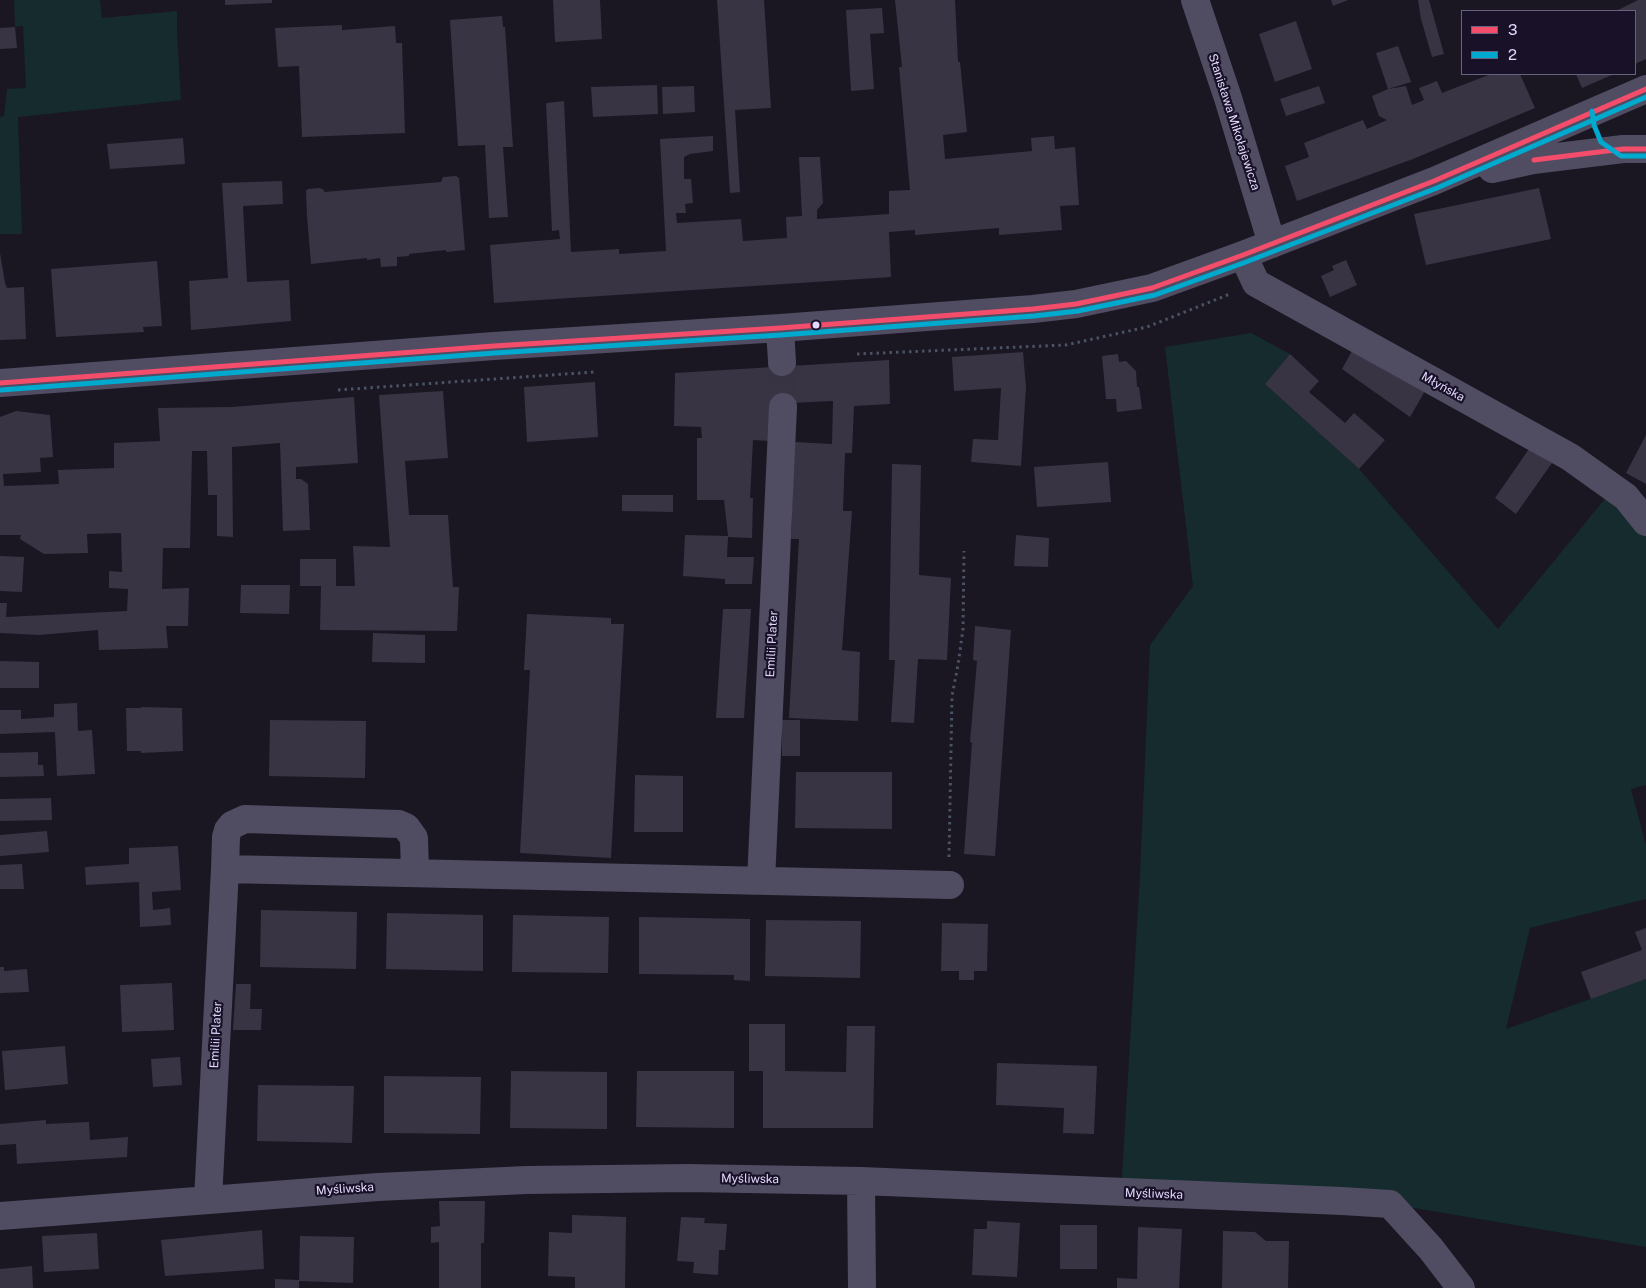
<!DOCTYPE html>
<meta charset="utf-8">
<style>
body{margin:0}
#map{position:relative;width:1646px;height:1288px;overflow:hidden;background:#1a1622;font-family:"Public Sans",sans-serif}
canvas{display:block}
.legend{position:absolute;left:1461px;top:10px;width:175px;height:65px;box-sizing:border-box;background:#181127;border:1px solid #69617d;margin:0;padding:6px 9px;list-style:none;font-size:15px;color:#e2d9fd}
.legend li{display:flex;align-items:center;gap:10px;height:25px}
.legend b{width:25px;border:1px solid #69617d}
</style>
<div id="map">
<canvas width="1646" height="1288"></canvas>
<ul class="legend">
<li><b style="height:6px;background:#f44d6c"></b>3</li>
<li><b style="height:6px;background:#00a9ce"></b>2</li>
</ul>
</div>
<script>
const g = document.querySelector('canvas').getContext('2d');
g.lineJoin = 'round';
function fill(path, color) { g.fillStyle = color; g.fill(path, 'evenodd'); }
const shape = rows => new Path2D(rows.map(r => 'M' + r).join(''));
function strokePath(path, color, width, dash) { g.strokeStyle = color; g.lineWidth = width; g.lineCap = dash ? 'butt' : 'round'; g.setLineDash(dash || []); g.stroke(path); }
function drawText(font, color, halo, rows, align = 'center') {
  g.font = font + ' "Public Sans",sans-serif'; g.lineWidth = 4.5; g.setLineDash([]); g.textBaseline = 'middle'; g.strokeStyle = halo; g.fillStyle = color; for (const [text, x, y, turn = 0] of rows) {
    g.save(); g.translate(x, y); g.rotate((+turn || 0) * Math.PI / 180); g.textAlign = isNaN(turn) ? turn : align; if (halo) g.strokeText(text, 0, 0); g.fillText(text, 0, 0); g.restore();
  }
}
fill(shape([
 [14,0,100,0,102,18,177,11,177,34,181,100,18,117,22,234,0,234,0,117,4,116,7,89,26,88,23,26,15,27],
 [1251,333,1290,354,1265,384,1359,469,1498,629,1614,488,1646,522,1646,785,1631,789,1646,845,1646,899,1530,928,1506,1029,1646,979,1646,1247,1390,1204,1121,1192,1140,875,1150,645,1193,586,1165,347]
]), '#152b2e');
fill(shape([
 [225,0,272,0,272,3,225,5],
 [553,0,600,0,602,39,555,42],
 [717,0,764,0,771,108,735,110,740,192,730,193],
 [895,0,955,0,958,62,960,62,967,132,943,135,945,159,1032,151,1031,138,1054,136,1055,149,1075,147,1079,205,1060,206,1062,230,999,235,999,228,915,235,915,230,889,232,891,277,494,303,490,245,560,239,559,230,552,231,546,103,564,101,571,252,619,249,619,254,666,251,660,139,713,136,713,151,690,154,684,157,684,179,691,179,693,203,685,204,686,213,676,213,677,223,741,219,743,241,787,238,786,217,802,216,799,157,820,157,823,203,817,210,817,219,889,214,889,191,910,190,899,67,902,67],
 [1331,0,1348,0,1333,6],
 [1418,0,1429,0,1444,54,1432,57,1421,19],
 [1638,0,1646,0,1646,59,1635,64,1635,11,1616,11],
 [882,8,884,33,870,34,874,89,851,91,846,10],
 [502,16,503,27,505,27,513,147,503,147,508,217,489,218,485,145,458,146,450,20],
 [1296,21,1312,69,1275,82,1259,34],
 [342,25,342,30,395,26,396,43,402,43,405,133,302,137,299,66,278,67,275,28],
 [15,27,17,48,0,49,0,28],
 [1398,46,1411,82,1388,89,1406,86,1412,105,1424,100,1419,88,1437,81,1442,93,1491,74,1520,74,1535,108,1413,159,1297,201,1285,166,1309,157,1304,143,1363,120,1367,129,1387,120,1379,116,1372,96,1388,89,1376,53],
 [1576,74,1614,74,1582,88],
 [657,85,658,114,593,117,591,87],
 [694,86,695,112,663,114,662,87],
 [1319,86,1325,103,1286,116,1280,99],
 [183,138,185,164,110,169,107,144],
 [456,176,459,178,465,250,446,252,446,250,409,254,409,256,397,257,397,266,381,267,380,258,367,260,367,258,311,264,307,216,306,191,308,189,320,188,324,190,324,192,441,182,443,177],
 [282,181,283,204,243,206,247,282,289,280,291,321,191,330,189,281,228,278,222,183],
 [1539,188,1551,239,1426,265,1414,214],
 [0,253,5,283,7,288,24,287,26,339,0,340],
 [1346,260,1357,285,1330,297,1321,276,1334,270,1332,266],
 [157,261,162,326,143,327,144,332,56,337,51,269],
 [1352,351,1425,391,1410,417,1342,369],
 [1023,352,1026,387,1021,466,971,462,973,439,998,440,1001,388,954,391,952,357],
 [1118,354,1119,362,1126,361,1136,371,1137,387,1139,387,1142,409,1117,412,1116,399,1106,399,1102,356],
 [1290,354,1319,381,1309,392,1345,423,1354,413,1385,440,1359,469,1265,384],
 [889,360,890,404,854,406,852,453,845,453,843,511,852,511,842,650,860,652,858,721,789,718,799,539,791,539,794,442,832,444,833,401,769,404,770,441,753,440,750,498,753,498,752,538,728,537,727,557,754,557,752,584,725,584,725,579,683,576,685,535,728,536,724,500,697,500,697,438,702,438,701,427,674,426,675,373],
 [595,382,598,437,527,442,524,387],
 [443,391,448,458,405,461,409,515,448,515,453,587,459,587,457,631,320,630,321,586,300,586,300,559,336,559,336,586,355,586,353,546,390,547,379,395],
 [354,397,358,463,296,467,296,479,301,479,308,484,310,530,283,531,280,443,232,447,233,537,217,536,217,495,208,495,207,451,192,451,190,548,163,548,162,589,189,588,188,626,166,626,168,648,99,650,98,630,39,635,0,633,0,603,7,603,6,617,127,611,128,589,109,588,109,571,122,572,121,533,87,534,88,553,44,554,20,539,21,535,0,535,0,417,16,411,50,415,53,457,40,458,41,472,3,474,4,486,59,484,58,470,114,468,114,443,160,441,158,408,232,407],
 [1646,435,1646,484,1626,473],
 [1529,449,1552,463,1516,514,1495,498],
 [1108,462,1111,502,1037,507,1034,467],
 [892,464,921,465,919,575,951,578,947,660,918,659,914,723,891,722,895,660,889,660],
 [622,495,673,495,673,512,622,511],
 [1016,535,1049,538,1048,567,1014,566],
 [0,556,24,557,22,592,0,591],
 [241,585,290,585,289,614,240,613],
 [723,609,751,609,744,718,716,718],
 [527,614,611,618,611,624,624,624,611,858,520,853,530,670,524,670],
 [975,626,1011,630,995,856,964,854,972,743,970,742,977,661,973,660],
 [373,633,425,635,425,663,372,662],
 [0,661,39,662,39,688,0,688],
 [77,703,78,731,92,730,95,774,57,776,55,732,0,734,0,710,21,710,21,719,54,717,54,704],
 [141,707,182,708,183,751,141,753,141,751,127,751,126,708,141,708],
 [270,720,366,721,365,778,269,776],
 [782,720,800,720,800,756,782,756],
 [38,752,38,765,43,765,44,776,0,777,0,753],
 [796,772,892,772,892,829,795,828],
 [635,775,683,776,683,832,634,832],
 [51,798,52,820,0,821,0,799],
 [47,831,49,852,0,856,0,835],
 [178,846,181,890,152,892,153,910,170,908,171,925,140,927,139,882,86,885,85,867,129,864,129,848],
 [22,864,24,889,0,889,0,865],
 [261,910,357,912,356,969,260,967],
 [387,913,483,915,483,971,386,969],
 [513,915,609,917,608,973,512,972],
 [639,917,750,919,750,981,734,980,734,975,639,974],
 [766,920,861,921,860,978,765,976],
 [942,923,988,924,987,971,974,971,974,980,959,980,959,971,941,971],
 [1646,928,1646,979,1591,999,1581,972,1642,950,1635,932],
 [0,967,4,967,4,971,27,969,29,992,0,993],
 [172,983,174,1030,122,1032,120,985],
 [236,984,251,984,250,1009,262,1009,261,1030,233,1030],
 [749,1024,785,1024,785,1071,846,1072,847,1026,875,1026,873,1128,763,1128,763,1071,749,1071],
 [65,1046,68,1084,5,1090,2,1051],
 [180,1057,182,1085,153,1087,151,1059],
 [997,1063,1097,1066,1094,1134,1063,1133,1064,1108,996,1105],
 [511,1071,607,1072,607,1129,510,1128],
 [637,1071,734,1071,734,1128,636,1127],
 [384,1076,481,1077,480,1134,384,1133],
 [258,1085,354,1086,352,1143,257,1141],
 [46,1120,46,1124,89,1122,90,1140,128,1137,127,1157,17,1164,16,1144,0,1145,0,1124],
 [439,1201,485,1201,484,1243,481,1243,481,1288,439,1288,439,1242,431,1243,431,1227,440,1226],
 [572,1215,626,1217,625,1288,575,1288,575,1277,548,1276,549,1232,572,1233],
 [681,1217,705,1218,704,1223,727,1224,725,1250,719,1250,718,1275,693,1273,694,1262,677,1261],
 [987,1221,1020,1223,1017,1277,972,1275,974,1229,987,1229],
 [1060,1225,1097,1225,1097,1269,1060,1269],
 [1138,1227,1182,1229,1179,1288,1117,1288,1117,1278,1137,1279],
 [262,1230,264,1269,165,1276,161,1240],
 [1223,1231,1255,1232,1266,1241,1289,1241,1288,1288,1222,1288],
 [97,1233,99,1269,44,1272,42,1236],
 [300,1236,354,1237,353,1283,299,1281,299,1288,275,1288,275,1279,299,1280],
 [32,1266,33,1288,0,1288,0,1269]
]), '#393444');
strokePath(shape([
 [782,362,783,407]
]), '#383343', 28, [28, 14]);
strokePath(shape([
 [857,354,1066,345,1147,327,1230,294],
 [338,390,594,372],
 [949,857,952,696,958,665,963,629,964,551]
]), '#4a5363', 3, [2.5, 4]);
strokePath(shape([
 [1195,0,1228,98,1272,244],
 [1492,169,1533,160,1623,149,1646,149],
 [1243,255,1256,283,1570,457,1626,497,1646,522],
 [780,328,782,362],
 [0,383,494,346,780,328,1033,309,1076,304,1152,288,1243,255,1434,181,1646,89],
 [225,869,226,837,228,830,232,825,245,819,399,824,406,827,414,838,415,873],
 [761,881,783,407],
 [861,1181,862,1288],
 [208,1200,225,869,950,885],
 [0,1216,378,1187,526,1180,687,1178,861,1181,1342,1201,1390,1204,1431,1249,1461,1288]
]), '#504c62', 28);
strokePath(shape([
 [1534,160,1623,149,1646,149],
 [0,383,494,346,780,328,1033,309,1076,304,1152,288,1243,255,1434,181,1646,89]
]), '#f44d6c', 5);
strokePath(shape([
 [1592,111,1594,125,1601,142,1621,156,1646,156],
 [1,390,495,353,781,335,1034,316,1078,311,1155,295,1246,262,1437,188,1646,97]
]), '#00a9ce', 5);
for (const [x, y, r, color] of [
 [816,325,4.5,"#e2d9fd"]
]) { const dot = new Path2D(); dot.arc(x, y, r, 0, 2 * Math.PI); g.fillStyle = color; g.fill(dot); strokePath(dot, '#181127', 2); }
drawText('12px', '#e2d9fd', '#181127', [
 ["Stanisława Mikołajewicza",1234,122,72],
 ["Młyńska",1443,387,29],
 ["Emilii Plater",772,644,-87],
 ["Emilii Plater",216,1035,-87],
 ["Myśliwska",750,1179,1],
 ["Myśliwska",345,1189,-4],
 ["Myśliwska",1154,1194,2]
]);
</script>
